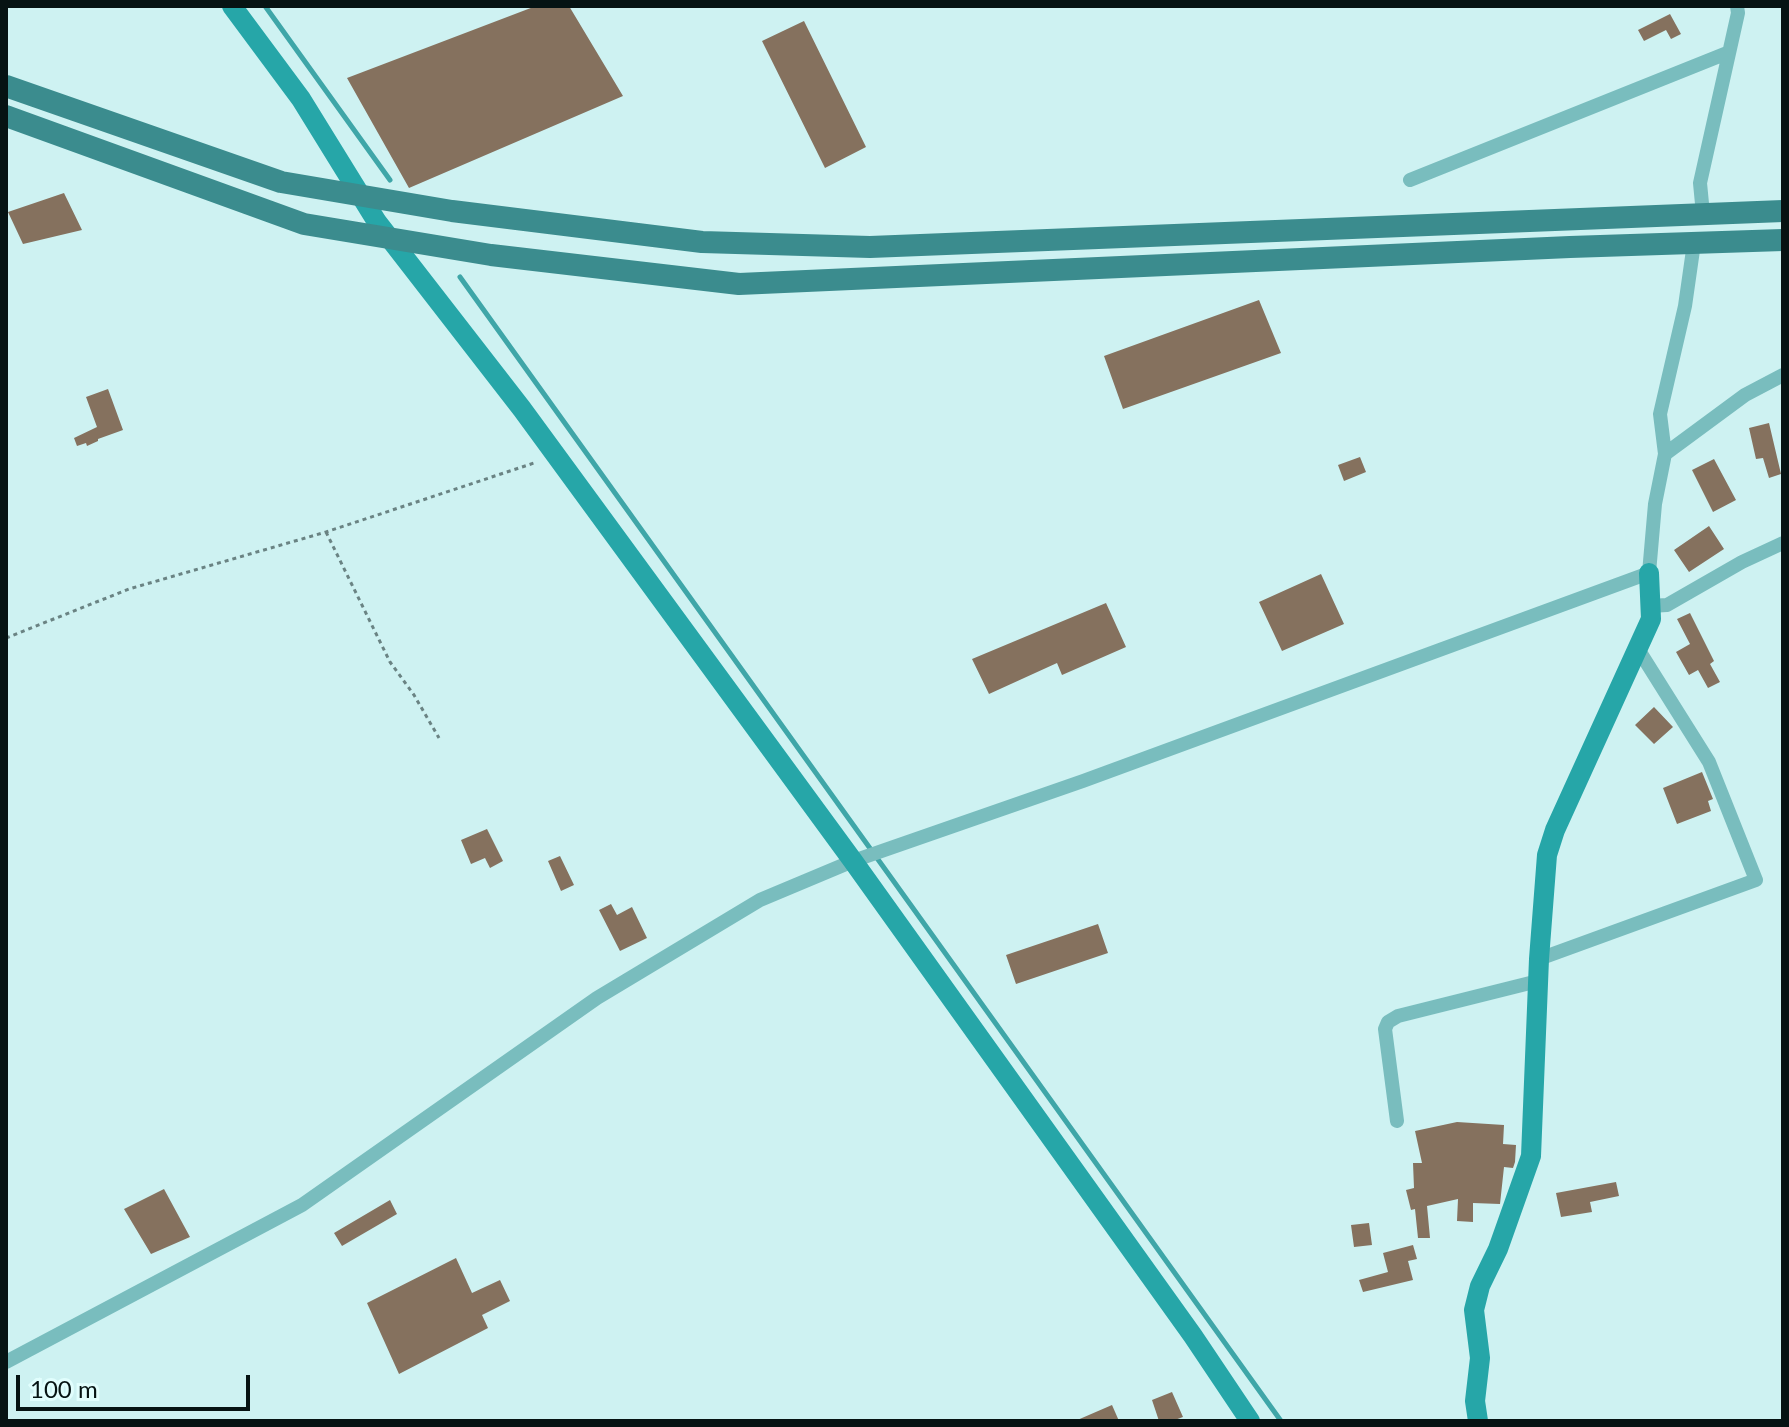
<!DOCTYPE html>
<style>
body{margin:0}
#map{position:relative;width:1789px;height:1427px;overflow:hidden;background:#cef2f2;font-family:Lato,sans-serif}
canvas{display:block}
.frame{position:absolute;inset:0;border:8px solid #061313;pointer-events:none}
.scale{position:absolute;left:16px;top:1375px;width:234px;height:36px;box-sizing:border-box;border:4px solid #061313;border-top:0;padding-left:10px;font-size:24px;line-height:28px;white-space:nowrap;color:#061313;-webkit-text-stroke:6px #e1fefd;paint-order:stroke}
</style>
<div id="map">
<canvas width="1789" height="1427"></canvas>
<div class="frame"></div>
<div class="scale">100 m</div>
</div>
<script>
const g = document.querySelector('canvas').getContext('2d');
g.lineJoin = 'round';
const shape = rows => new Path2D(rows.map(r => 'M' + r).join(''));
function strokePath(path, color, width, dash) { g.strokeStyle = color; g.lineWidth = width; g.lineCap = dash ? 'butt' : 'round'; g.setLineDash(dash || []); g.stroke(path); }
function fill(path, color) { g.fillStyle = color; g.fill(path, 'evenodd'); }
strokePath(shape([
 [265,6,390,180],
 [460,277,1281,1421]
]), '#3fa6a8', 5);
fill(shape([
 [536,6,569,6,623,96,409,188,347,78],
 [1670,14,1681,34,1671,39,1666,30,1644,41,1638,30],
 [804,21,866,147,825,168,762,41],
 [64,193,82,230,23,244,8,212],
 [1259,300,1281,353,1123,409,1104,356],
 [108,389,123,430,98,439,98,441,87,446,86,443,77,446,74,438,97,427,86,397],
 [1769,423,1781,474,1769,478,1763,458,1756,459,1749,428],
 [1360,457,1366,472,1344,481,1338,465],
 [1714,459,1736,500,1713,512,1692,470],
 [1709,526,1724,549,1689,572,1674,550],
 [1321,574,1344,624,1282,651,1259,602],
 [1106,603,1126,647,1062,675,1057,663,989,694,972,659],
 [1690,613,1714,661,1710,664,1720,682,1708,688,1698,670,1689,675,1676,652,1690,644,1677,619],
 [1654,707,1673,727,1654,744,1635,725],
 [1702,772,1713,799,1708,801,1711,811,1677,824,1663,788],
 [487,829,503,861,490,868,485,858,471,864,461,840],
 [560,856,574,885,561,891,548,861],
 [611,904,617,915,632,907,647,938,620,951,599,910],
 [1098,924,1108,953,1016,984,1006,955],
 [1457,1122,1504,1125,1503,1144,1516,1145,1515,1162,1513,1168,1504,1167,1500,1204,1473,1203,1473,1222,1457,1221,1458,1199,1427,1206,1430,1238,1418,1238,1415,1209,1411,1210,1406,1190,1414,1188,1413,1163,1422,1163,1415,1131],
 [1616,1182,1619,1196,1590,1202,1592,1212,1561,1217,1556,1193],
 [164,1189,190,1237,151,1254,124,1209],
 [390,1200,397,1214,342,1246,334,1233],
 [1369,1223,1372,1245,1354,1247,1351,1225],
 [1413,1245,1417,1259,1408,1261,1413,1280,1363,1292,1359,1280,1388,1272,1383,1253],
 [456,1258,472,1293,500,1280,510,1301,482,1315,488,1328,399,1374,367,1303],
 [1172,1392,1183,1417,1172,1421,1159,1421,1152,1400],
 [1112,1405,1119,1421,1075,1421]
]), '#85715e');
strokePath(shape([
 [326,532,390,662,414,695,439,738],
 [6,638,129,589,326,532,537,462]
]), '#6a8383', 3, [4, 4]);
strokePath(shape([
 [1410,180,1727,53],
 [1703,214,1700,183,1738,13,1737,6],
 [1665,454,1660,414,1685,306,1694,243],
 [1650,606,1667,605,1742,562,1783,543],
 [1539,959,1756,880,1709,762,1638,649],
 [1397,1121,1385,1029,1388,1022,1398,1016,1538,981],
 [6,1362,302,1205,597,998,760,900,853,861,1083,781,1649,573,1655,504,1665,454,1745,395,1783,375]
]), '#79bdbe', 14);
strokePath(shape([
 [232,6,301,99,377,222,522,409,853,861,1193,1336,1250,1421],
 [1478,1421,1475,1401,1480,1358,1474,1310,1480,1286,1498,1249,1531,1156,1539,959,1547,855,1555,830,1651,619,1649,573]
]), '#26a6a8', 20);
strokePath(shape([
 [6,86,281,182,452,211,702,242,870,247,1783,211],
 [6,116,304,224,491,255,739,284,1570,247,1783,240]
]), '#3b8c8e', 22);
</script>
